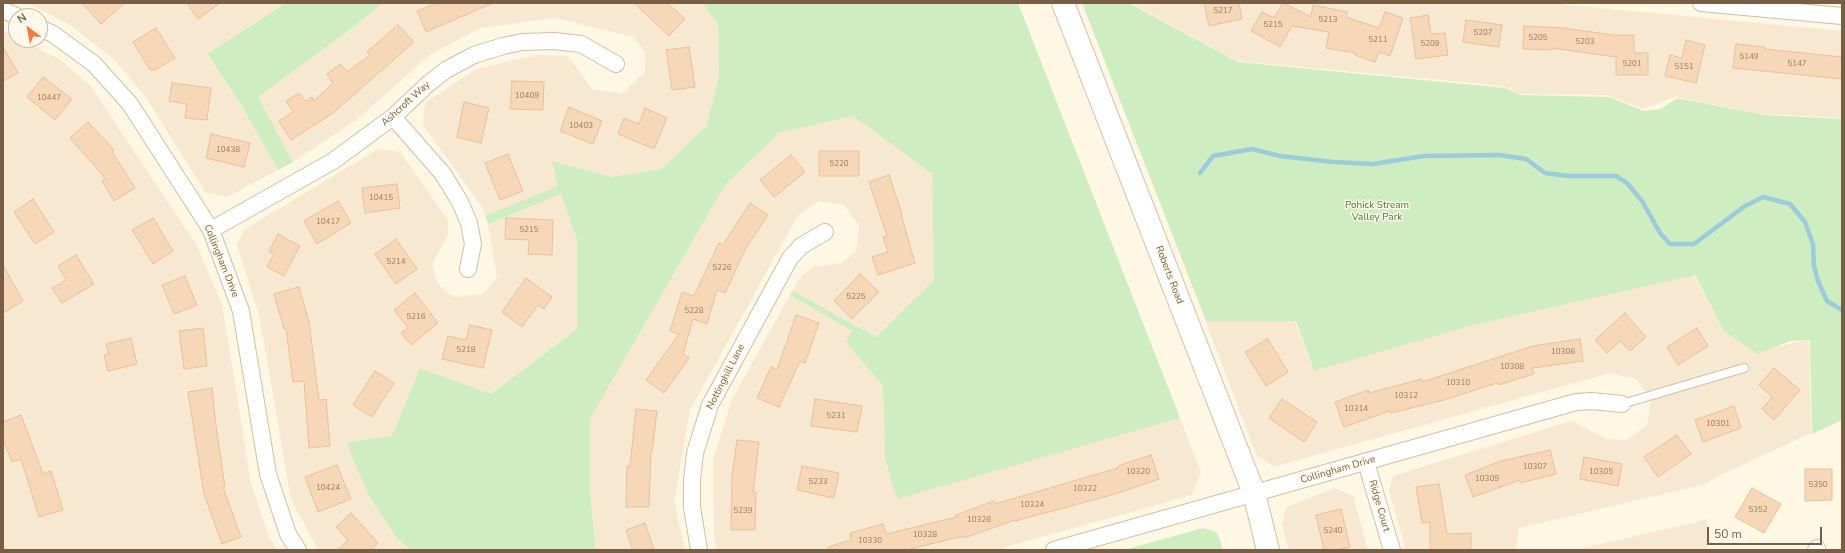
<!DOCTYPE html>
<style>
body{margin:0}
#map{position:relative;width:1845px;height:553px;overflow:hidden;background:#fef7e3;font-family:"Nunito Sans",sans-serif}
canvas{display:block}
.frame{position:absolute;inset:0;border:4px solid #795e46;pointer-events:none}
.north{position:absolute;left:8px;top:8px;width:40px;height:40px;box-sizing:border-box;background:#fff9eb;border:1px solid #c9bba9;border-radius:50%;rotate:328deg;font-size:11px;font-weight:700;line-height:16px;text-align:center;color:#795e46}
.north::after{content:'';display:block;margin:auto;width:14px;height:18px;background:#f4793d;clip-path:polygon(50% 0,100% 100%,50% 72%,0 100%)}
.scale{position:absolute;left:1707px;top:527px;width:115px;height:18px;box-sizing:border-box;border:2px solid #795e46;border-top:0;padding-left:5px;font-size:12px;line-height:14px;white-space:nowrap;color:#795e46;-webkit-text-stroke:3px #fff9eb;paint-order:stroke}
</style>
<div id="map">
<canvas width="1845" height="553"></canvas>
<div class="frame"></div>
<div class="north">N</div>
<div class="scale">50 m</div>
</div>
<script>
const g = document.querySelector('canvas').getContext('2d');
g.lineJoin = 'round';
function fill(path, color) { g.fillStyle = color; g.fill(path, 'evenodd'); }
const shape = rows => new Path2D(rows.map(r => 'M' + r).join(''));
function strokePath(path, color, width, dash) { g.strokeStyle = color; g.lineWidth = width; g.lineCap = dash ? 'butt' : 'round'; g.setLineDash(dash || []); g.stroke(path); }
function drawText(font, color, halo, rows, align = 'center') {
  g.font = font + ' "Nunito Sans",sans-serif'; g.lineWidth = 3; g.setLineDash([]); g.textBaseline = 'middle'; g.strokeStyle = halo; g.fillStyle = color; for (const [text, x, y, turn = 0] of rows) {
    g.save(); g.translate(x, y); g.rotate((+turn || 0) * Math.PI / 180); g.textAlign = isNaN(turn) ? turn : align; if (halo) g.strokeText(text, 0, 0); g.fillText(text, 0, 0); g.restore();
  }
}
fill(shape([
 [27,3,286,3,207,55,242,106,278,170,227,197,205,192,147,99,116,61,70,25],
 [383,3,703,3,718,25,719,77,706,127,661,169,612,177,552,161,559,186,485,216,482,207,423,125,425,103,476,69,536,55,568,56,592,89,622,94,645,71,645,53,634,37,555,18,481,28,431,54,355,121,293,162,258,97,343,35],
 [1131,3,1549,3,1842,31,1842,118,1764,114,1676,97,1643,109,1607,95,1520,94,1503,86,1237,61],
 [3,31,16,37,16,40,21,40,59,59,90,85,197,246,222,305,251,483,269,537,278,550,3,550],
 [853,116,932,174,934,280,876,337,793,291,801,276,813,267,842,263,856,251,859,225,844,205,820,201,798,215,690,410,674,501,685,550,596,550,590,494,590,419,725,185,779,133],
 [378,149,400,152,448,220,448,234,432,265,437,283,453,297,483,294,497,277,488,224,561,194,577,240,577,329,491,394,420,368,392,436,348,442,349,450,369,496,396,537,411,550,318,550,291,499,259,315,237,245,244,230],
 [1693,274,1723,329,1756,352,1809,339,1811,433,1717,477,1706,484,1519,528,1515,550,1406,550,1389,491,1393,476,1571,421,1607,439,1627,440,1647,425,1651,400,1636,379,1610,373,1273,467,1256,454,1205,320,1294,319,1313,369,1471,323],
 [790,295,852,331,847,342,883,386,885,459,897,498,1180,418,1201,472,1192,495,995,550,717,550,714,537,713,460,732,399],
 [1335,488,1353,496,1368,550,1289,550,1282,524,1286,507],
 [1707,519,1707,550,1574,550,1697,522]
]), '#f7e9d1');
fill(shape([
 [286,3,383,3,343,35,258,97,293,162,278,170,242,106,207,54],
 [703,3,1018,3,1180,418,897,499,885,459,883,386,846,342,852,331,790,295,793,291,876,337,934,280,932,174,853,116,779,133,725,185,590,419,590,494,596,550,411,550,396,537,369,496,349,450,348,442,392,436,420,368,491,394,577,329,577,240,561,194,488,224,485,216,558,186,552,161,612,177,661,169,706,127,719,77,718,25],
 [1082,3,1129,3,1238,62,1505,88,1521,95,1609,97,1644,111,1661,109,1677,98,1766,115,1842,119,1842,420,1812,434,1810,340,1790,341,1758,354,1724,331,1695,275,1473,325,1314,371,1296,321,1206,321],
 [1203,528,1216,532,1219,537,1223,550,1124,550]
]), '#ceedc0');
strokePath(shape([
 [1200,173,1213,156,1252,149,1280,156,1333,162,1373,164,1424,156,1499,155,1526,159,1545,173,1569,176,1616,176,1627,183,1642,201,1660,233,1670,244,1694,244,1745,206,1763,197,1790,204,1805,222,1813,244,1814,266,1818,281,1827,301,1842,310]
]), '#9bcbdd', 4.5);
const building = shape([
 [82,3,125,3,101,24,82,3],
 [187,3,220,3,198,19,187,3],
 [437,3,493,3,426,32,417,11,437,3],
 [634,3,667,3,685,19,669,36,634,3],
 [1204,3,1239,3,1242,19,1209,26,1204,3],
 [1283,3,1311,17,1313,5,1347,12,1346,17,1379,28,1385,12,1403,18,1390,56,1379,52,1375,62,1355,55,1355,53,1326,48,1329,32,1292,26,1280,47,1251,31,1262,12,1274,18,1283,3],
 [1428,15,1431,34,1445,33,1448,55,1416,59,1410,18,1428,15],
 [1466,20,1502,25,1499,47,1463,42,1466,20],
 [398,25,414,42,333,113,291,140,279,121,293,112,286,101,299,93,305,101,312,97,314,101,333,83,327,74,340,64,347,72,370,55,367,52,398,25],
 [1524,26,1563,28,1614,35,1634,35,1634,53,1648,53,1648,75,1616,75,1616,57,1552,48,1552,50,1523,49,1524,26],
 [156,28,175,58,155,70,150,70,133,42,156,28],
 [1686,40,1705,45,1696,83,1665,76,1670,55,1682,58,1686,40],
 [1736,44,1765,47,1764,49,1842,57,1842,79,1733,68,1736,44],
 [3,47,18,73,3,81,3,47],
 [689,47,695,87,672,90,666,50,689,47],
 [43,77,72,99,55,120,27,97,43,77],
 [512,81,544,82,543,110,510,109,512,81],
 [172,83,211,88,207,120,185,118,187,104,169,101,172,83],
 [464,102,489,108,481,143,457,137,464,102],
 [569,107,602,121,593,144,560,131,569,107],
 [645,108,667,118,654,149,618,134,624,118,639,124,645,108],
 [88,122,114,150,112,152,135,188,114,201,102,181,106,179,70,138,88,122],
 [211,134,250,143,244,167,206,158,211,134],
 [819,151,859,151,859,176,819,176,819,151],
 [508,154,523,191,500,200,485,163,508,154],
 [791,155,805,172,774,197,760,180,791,155],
 [889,175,902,214,901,214,915,263,878,275,872,257,888,252,883,237,887,236,869,182,889,175],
 [397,184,400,208,365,213,362,188,397,184],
 [33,199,54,232,35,244,14,212,33,199],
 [338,201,351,223,317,244,304,221,338,201],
 [750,203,768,215,746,248,725,293,717,290,707,324,693,319,683,354,689,358,664,393,646,380,679,334,670,331,682,292,694,296,719,243,723,245,750,203],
 [153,218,173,251,153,264,132,230,153,218],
 [506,218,553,220,552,255,528,254,529,240,505,239,506,218],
 [278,234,300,246,284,276,267,267,274,254,269,252,278,234],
 [396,239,417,269,396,284,375,254,396,239],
 [76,255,94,284,62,303,52,288,66,280,58,266,76,255],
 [3,265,23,301,3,313,3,265],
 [860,274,879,292,852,319,834,301,860,274],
 [185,276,197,305,174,314,162,285,185,276],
 [526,278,552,297,544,309,538,305,522,327,502,312,526,278],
 [299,287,309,322,319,400,326,399,330,446,309,448,304,381,293,382,286,329,284,329,274,294,299,287],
 [415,293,438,323,411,345,401,333,408,328,394,310,415,293],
 [1625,313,1646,337,1630,351,1620,341,1607,353,1595,340,1625,313],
 [796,315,819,323,805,363,800,361,779,407,757,398,771,367,777,370,796,315],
 [470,325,492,330,483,368,442,359,448,336,466,340,470,325],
 [203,328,207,366,184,369,179,331,203,328],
 [1697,328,1708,346,1678,365,1667,347,1697,328],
 [131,338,137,364,108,371,104,355,109,354,106,344,131,338],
 [1268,339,1288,372,1266,386,1245,352,1268,339],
 [1580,339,1583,361,1532,368,1534,374,1498,385,1497,383,1444,400,1391,413,1390,411,1344,427,1335,402,1368,390,1369,393,1422,379,1422,382,1533,346,1580,339],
 [1774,368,1800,390,1774,420,1762,409,1772,397,1759,385,1774,368],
 [375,371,394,383,372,417,353,405,375,371],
 [212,388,216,426,225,487,223,487,241,537,222,544,204,494,188,392,212,388],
 [815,399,862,406,857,432,811,426,815,399],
 [1282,399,1317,422,1304,442,1269,418,1282,399],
 [1734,406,1741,428,1703,442,1695,420,1734,406],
 [636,409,657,411,652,451,651,451,649,507,626,507,627,466,630,466,636,409],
 [21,415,43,474,51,471,63,510,39,517,21,459,12,462,3,440,3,422,21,415],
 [1677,435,1691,454,1658,477,1644,457,1677,435],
 [737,440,759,442,753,492,756,492,755,530,731,530,732,475,737,440],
 [1550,450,1556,474,1520,483,1520,480,1473,497,1465,475,1501,461,1550,450],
 [1151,455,1159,479,1112,495,1015,521,1015,520,964,538,963,536,906,550,828,550,828,547,851,540,850,533,883,524,886,534,957,517,956,515,994,501,995,504,1118,468,1118,466,1151,455],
 [1584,457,1622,464,1618,486,1580,479,1584,457],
 [337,465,351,499,318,512,305,477,337,465],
 [802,466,839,473,834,498,797,490,802,466],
 [1805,469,1832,469,1832,500,1805,501,1805,469],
 [1439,484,1447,534,1471,533,1471,550,1430,550,1430,522,1422,523,1416,487,1439,484],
 [1752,488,1781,504,1764,533,1735,517,1752,488],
 [1341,509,1350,547,1335,550,1324,550,1316,515,1341,509],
 [351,513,378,543,371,550,337,550,348,540,336,527,351,513],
 [645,523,654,550,633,550,626,530,645,523]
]);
fill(building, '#f6d8b8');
strokePath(building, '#ebc097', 1);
const service = shape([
 [1622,404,1744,368]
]);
const minor = shape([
 [1701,3,1842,16],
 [3,10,16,16],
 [40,28,53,34,94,64,130,104,211,230,241,311,268,474,288,534,298,550],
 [393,117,443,174,460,202,469,223,473,244,468,269],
 [211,230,333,161,393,117,428,84,446,70,474,55,503,46,522,42,554,41,581,44,616,64],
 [1366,462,1392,550],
 [699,550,692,507,692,480,695,453,710,405,790,258,801,246,825,232],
 [1054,550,1576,402,1591,401,1622,404],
 [1816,550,1817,548]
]);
const secondary = shape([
 [1063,3,1254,493,1268,550]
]);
strokePath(service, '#d1bfa8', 10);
strokePath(minor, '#d1bfa8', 18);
strokePath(secondary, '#d4c0a5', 24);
strokePath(service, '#fff', 8);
strokePath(minor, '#fff', 16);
strokePath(secondary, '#fff', 22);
drawText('8px', '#987c62', null, [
 ["5217",1223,11],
 ["5213",1328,20],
 ["5215",1273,25],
 ["5207",1483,33],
 ["5205",1538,38],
 ["5211",1378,40],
 ["5203",1585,42],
 ["5209",1430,44],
 ["5149",1749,57],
 ["5201",1632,64],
 ["5147",1797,64],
 ["5151",1684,67],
 ["10409",527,96],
 ["10447",49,98],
 ["10403",581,126],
 ["10438",228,150],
 ["5220",839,164],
 ["10415",381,198],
 ["10417",328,222],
 ["5215",529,230],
 ["5214",396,262],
 ["5226",722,268],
 ["5225",856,297],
 ["5228",694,311],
 ["5216",416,317],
 ["5218",466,350],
 ["10306",1563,352],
 ["10308",1512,367],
 ["10310",1458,383],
 ["10312",1406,396],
 ["10314",1356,409],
 ["5231",836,416],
 ["10301",1718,424],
 ["10307",1535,467],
 ["10320",1138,472],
 ["10305",1601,472],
 ["10309",1487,479],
 ["5233",818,482],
 ["5350",1818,485],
 ["10424",328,488],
 ["10322",1085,489],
 ["10324",1032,505],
 ["5352",1758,510],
 ["5239",743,511],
 ["10326",979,520],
 ["5240",1333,531],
 ["10328",925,535],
 ["10330",870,541]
]);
drawText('10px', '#795e46', '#fff9eb', [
 ["Ashcroft Way",406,104,-42],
 ["Collingham Drive",221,261,68],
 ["Roberts Road",1169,275,69],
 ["Nottinghill Lane",726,377,-63],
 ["Collingham Drive",1338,470,-16],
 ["Ridge Court",1379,506,74]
]);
drawText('10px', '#477a3b', '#fff9eb', [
 ["Pohick Stream",1377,206],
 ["Valley Park",1377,218]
]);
</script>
